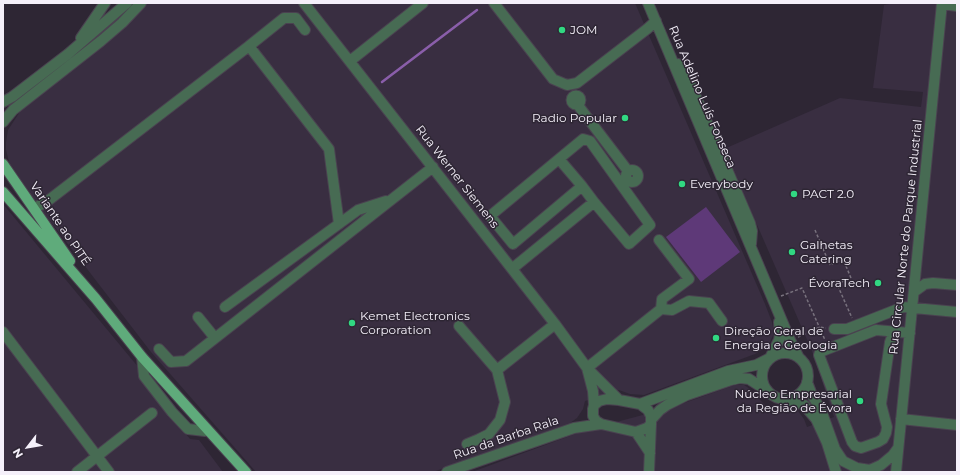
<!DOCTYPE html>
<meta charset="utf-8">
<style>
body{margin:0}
#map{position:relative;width:960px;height:475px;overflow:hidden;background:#2e2634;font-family:Montserrat,sans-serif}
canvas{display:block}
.frame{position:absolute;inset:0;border:4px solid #f5f0fa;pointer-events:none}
.north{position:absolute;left:8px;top:427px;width:40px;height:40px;-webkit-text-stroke:3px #2e2634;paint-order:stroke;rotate:239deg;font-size:11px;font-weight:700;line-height:16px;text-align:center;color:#f5f0fa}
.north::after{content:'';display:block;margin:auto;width:14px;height:18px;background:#f5f0fa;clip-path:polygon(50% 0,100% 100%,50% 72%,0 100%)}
</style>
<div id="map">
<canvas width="960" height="475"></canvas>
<div class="frame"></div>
<div class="north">N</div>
</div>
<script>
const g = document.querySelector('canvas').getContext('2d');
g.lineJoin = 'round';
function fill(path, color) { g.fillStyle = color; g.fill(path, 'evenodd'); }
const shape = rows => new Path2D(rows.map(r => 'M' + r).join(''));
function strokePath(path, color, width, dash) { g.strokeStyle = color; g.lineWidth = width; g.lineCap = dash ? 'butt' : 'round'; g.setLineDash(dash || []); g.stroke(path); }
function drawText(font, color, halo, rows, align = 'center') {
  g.font = font + ' Montserrat,sans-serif'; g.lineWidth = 3; g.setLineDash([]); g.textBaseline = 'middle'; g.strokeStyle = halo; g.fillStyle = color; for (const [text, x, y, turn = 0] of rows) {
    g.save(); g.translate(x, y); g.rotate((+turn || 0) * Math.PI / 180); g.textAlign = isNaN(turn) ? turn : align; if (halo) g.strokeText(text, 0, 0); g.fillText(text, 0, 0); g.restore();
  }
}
fill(shape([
 [147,3,635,3,765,304,772,322,774,333,770,342,762,350,755,354,644,395,630,394,619,390,585,401,583,409,577,418,570,423,433,472,256,472,151,352,44,213,9,162,6,150,6,142,8,130,23,107,141,10],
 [894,3,957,3,957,472,472,472,586,430,673,407,735,385,744,385,750,389,765,405,775,409,795,409,798,411,804,419,807,427,834,417,812,351,724,149,840,98,921,107,923,92,873,88,884,5],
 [3,204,139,368,139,374,190,439,199,440,223,472,3,472]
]), '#392e41');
fill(shape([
 [706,207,740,252,701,282,666,237]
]), '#5e3978');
strokePath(shape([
 [382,82,477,10]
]), '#8a5eaa', 2.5);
const minor = shape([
 [304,3,555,324,587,368,619,400],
 [494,3,553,79,567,85,577,83,647,29,656,21],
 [648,3,790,340,799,358],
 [942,4,957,6],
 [81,38,105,3],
 [249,46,284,18,296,18,305,30],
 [350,61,423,3],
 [678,64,688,78,750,223,752,231,751,244],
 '571.5 100a4.5 4.5 0 1 1 9 0a4.5 4.5 0 1 1-9 0Z',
 [3,102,12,97,68,54,127,3],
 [577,104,628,171],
 [3,122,13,110,101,41,122,23,141,3],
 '626 176a6 6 0 1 1 12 0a6 6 0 1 1-12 0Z',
 [582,186,594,202],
 [34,208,45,203,249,46,329,149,339,224],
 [659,240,689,279,662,299,661,309],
 [513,268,594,202,629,244,650,225,590,141,583,139,490,216,513,244,582,186,559,159],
 [914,292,925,284,933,283,957,285],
 [225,307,358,210,386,201],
 [661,309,672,310,689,301,709,303,722,321],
 [198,317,215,338],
 [459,326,497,370,555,324],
 [834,329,847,329,903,307,957,312],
 [3,332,109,472],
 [894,332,890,342,881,404,887,427,886,433,883,439,878,442,861,448,855,446,852,442,819,355,820,352,876,330,910,333],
 [159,349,171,362,186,361,433,167],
 '762 376a23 23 0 1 1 46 0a23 23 0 1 1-46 0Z',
 [142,357,144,376,172,412,188,429,205,431],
 [770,358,779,340,780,334,779,322],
 [587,368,661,309],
 [587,368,593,391,594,405],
 [807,382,812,395,821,410,835,449,843,461,857,468,870,470,881,465,893,455,898,448],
 [607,399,619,400,640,404,648,410,651,416,651,424,647,428,636,432,601,424,596,421,593,416,593,409,594,405,599,401,607,399],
 [786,399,804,405,816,419,827,443,836,472],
 [640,404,728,371,756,365,768,359],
 [901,419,957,425],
 [651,420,660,410,667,405,687,395,731,380,740,378,749,379,766,390],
 [636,432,650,453],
 [467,444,479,439,489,434,500,420,505,402,497,370],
 [77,472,152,413],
 [447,472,574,428,601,424],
 [649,472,651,424],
 [896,472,942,3]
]);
const major = shape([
 [3,164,70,261],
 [3,192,96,299,142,357,246,472]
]);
strokePath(minor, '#4a4250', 12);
strokePath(major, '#4a4250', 12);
strokePath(shape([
 [815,230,830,265,843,259,851,278,837,284,852,318],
 [781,296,802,288,825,340],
 [798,337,820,327,826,328]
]), '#78717d', 1.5, [3, 2]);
strokePath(minor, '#476b53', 10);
strokePath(major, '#5fab7b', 10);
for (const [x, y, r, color] of [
 [562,30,4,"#31d882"],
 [625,118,4,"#31d882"],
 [682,184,4,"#31d882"],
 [794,194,4,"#31d882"],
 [792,252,4,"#31d882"],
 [878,283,4,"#31d882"],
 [352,323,4,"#31d882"],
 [716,338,4,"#31d882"],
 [860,401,4,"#31d882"]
]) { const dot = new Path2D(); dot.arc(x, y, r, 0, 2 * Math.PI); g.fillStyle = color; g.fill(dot); strokePath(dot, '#2e2634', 1.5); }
drawText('12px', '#f5f0fa', '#2e2634', [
 ["JOM",570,30],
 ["Radio Popular",617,118,"right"],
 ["Everybody",690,184],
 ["PACT 2.0",802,194],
 ["Galhetas",800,245],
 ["Catering",800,259],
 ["ÉvoraTech",870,283,"right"],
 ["Kemet Electronics",360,316],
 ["Corporation",360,330],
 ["Direção Geral de",724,331],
 ["Energia e Geologia",724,345],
 ["Núcleo Empresarial",852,394,"right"],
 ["da Região de Évora",852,408,"right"]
], 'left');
drawText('12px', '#f5f0fa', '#2e2634', [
 ["Rua Adelino Luís Fonseca",702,97,67],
 ["Rua Werner Siemens",457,177,52],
 ["Variante ao PITÉ",60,224,56],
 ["Rua Circular Norte do Parque Industrial",906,237,-84],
 ["Rua da Barba Rala",506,438,-19]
]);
</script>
